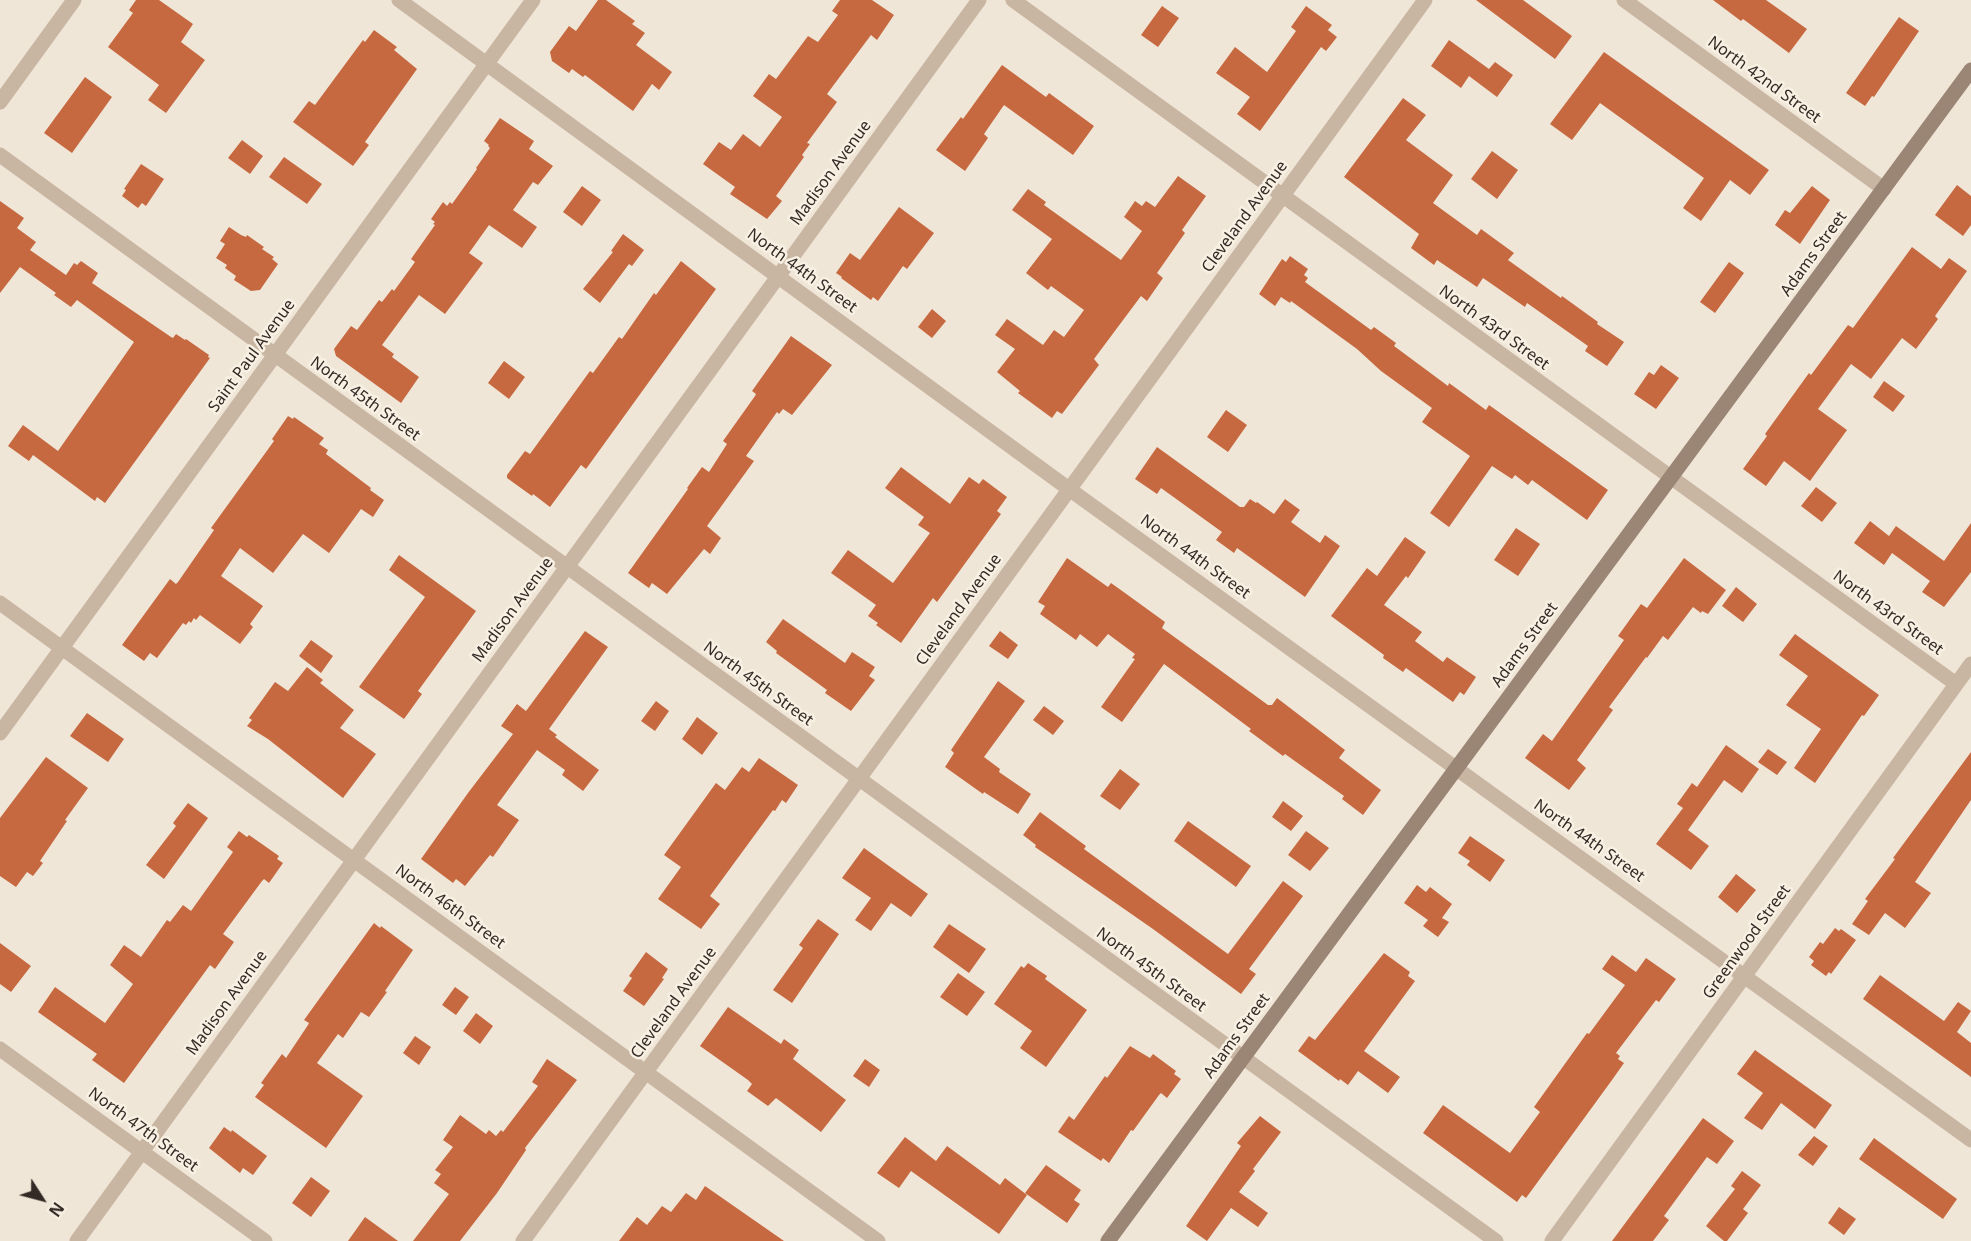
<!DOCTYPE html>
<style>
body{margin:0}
#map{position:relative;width:1971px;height:1241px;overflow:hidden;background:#f0e6d7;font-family:"Noto Sans",sans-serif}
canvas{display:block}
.north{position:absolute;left:12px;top:1169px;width:60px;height:60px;-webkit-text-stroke:4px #f8f0e3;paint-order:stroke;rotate:126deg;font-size:16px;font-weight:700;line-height:24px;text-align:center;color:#332a25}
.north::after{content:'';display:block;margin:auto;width:21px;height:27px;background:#332a25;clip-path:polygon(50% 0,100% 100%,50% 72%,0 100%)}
</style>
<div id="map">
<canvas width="1971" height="1241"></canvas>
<div class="north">N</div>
</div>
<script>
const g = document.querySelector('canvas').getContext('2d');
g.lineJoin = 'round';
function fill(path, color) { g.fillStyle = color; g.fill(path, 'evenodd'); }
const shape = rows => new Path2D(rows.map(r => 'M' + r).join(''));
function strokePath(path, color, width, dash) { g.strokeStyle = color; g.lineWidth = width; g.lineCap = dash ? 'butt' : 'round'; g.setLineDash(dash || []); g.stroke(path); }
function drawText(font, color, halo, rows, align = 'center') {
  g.font = font + ' "Noto Sans",sans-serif'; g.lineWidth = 5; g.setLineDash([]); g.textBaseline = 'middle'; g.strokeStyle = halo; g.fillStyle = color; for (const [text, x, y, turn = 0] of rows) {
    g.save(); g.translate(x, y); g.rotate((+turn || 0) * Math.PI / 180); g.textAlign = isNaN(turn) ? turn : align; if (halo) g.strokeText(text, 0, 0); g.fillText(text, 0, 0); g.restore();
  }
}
fill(shape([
 [136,0,159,0,193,24,181,42,205,60,166,113,148,100,159,85,108,47,133,13,129,10],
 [598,0,606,0,635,21,632,24,645,33,636,45,672,72,659,90,652,84,633,111,585,75,583,77,572,69,569,73,552,61,550,52,569,26,576,31],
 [840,0,872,0,894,15,877,40,871,35,827,94,837,102,807,143,810,144,802,155,804,157,776,196,782,201,767,219,730,194,735,187,703,164,719,142,731,150,743,134,760,147,782,117,753,96,769,74,776,79,808,36,818,42,838,15,832,11],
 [1476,0,1523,0,1572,36,1555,59],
 [1713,0,1766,0,1807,29,1789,53,1743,19,1741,21],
 [1162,6,1179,18,1158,47,1141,35],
 [1306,6,1332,25,1328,30,1337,37,1326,51,1321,47,1260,131,1237,114,1250,97,1216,73,1235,47,1267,72,1296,31,1291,27],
 [1899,17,1919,31,1874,97,1872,96,1865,106,1846,93],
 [374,30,397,47,394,50,417,69,365,142,369,145,353,166,293,122,309,101,315,105,363,40,365,42],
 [1449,40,1489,69,1495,62,1513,75,1497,97,1469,76,1461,88,1431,66],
 [1604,52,1769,170,1750,195,1730,180,1701,221,1683,208,1704,178,1600,103,1572,140,1550,124],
 [1002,65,1046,97,1049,93,1094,126,1073,155,1004,105,984,134,988,138,965,171,936,150,961,117,963,119],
 [85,77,112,97,72,153,44,133],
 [1403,98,1426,115,1406,140,1453,175,1433,203,1477,235,1481,229,1514,253,1508,260,1561,298,1562,296,1598,322,1597,324,1624,342,1607,366,1585,351,1588,346,1527,303,1525,307,1483,278,1477,287,1437,260,1434,265,1411,248,1419,234,1344,177],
 [500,118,534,141,529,149,553,166,538,185,533,182,513,210,537,227,522,248,489,225,469,253,483,263,445,314,419,295,382,345,394,354,392,357,419,377,401,403,336,356,334,349,351,326,357,330,379,300,382,302,392,289,394,291,415,262,411,259,435,225,433,224,435,222,431,219,443,202,447,206,450,202,452,204,477,169,476,168,490,148,488,146,489,145,484,141],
 [242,140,263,156,250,174,228,158],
 [1492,151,1518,170,1497,199,1471,179],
 [284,157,322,184,307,204,269,177],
 [141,164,164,179,146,206,142,203,138,208,122,196,126,190,124,189],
 [1178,176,1206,196,1182,230,1185,233,1157,273,1163,278,1147,301,1141,296,1094,359,1099,365,1062,414,1057,411,1052,418,1018,393,1020,391,997,372,1015,349,995,335,1007,319,1043,345,1054,330,1064,337,1084,310,1051,286,1048,290,1026,273,1052,239,1012,210,1028,189,1046,202,1044,205,1121,260,1142,231,1124,217,1135,201,1142,206,1146,201,1155,207],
 [1957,185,1971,196,1971,225,1963,236,1935,215],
 [582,186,601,200,582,226,563,212],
 [1812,186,1830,200,1800,244,1775,225,1785,210,1790,213],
 [0,201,24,218,17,228,36,242,30,250,66,275,74,263,77,265,81,261,98,273,92,283,171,337,173,338,176,334,185,340,186,339,209,355,208,357,210,358,105,503,97,497,95,501,33,455,29,461,8,446,23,425,58,451,134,342,77,300,71,307,54,295,56,293,20,267,0,293],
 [899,207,934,233,907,269,903,266,878,301,873,297,871,300,841,278,842,277,836,273,850,253,860,260],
 [229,227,241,235,246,237,247,235,264,247,262,249,274,257,272,259,278,264,260,290,251,291,234,280,236,276,225,268,227,265,216,258,225,244,220,241],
 [623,234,644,250,632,266,629,264,600,303,583,289,613,252,611,251],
 [1912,247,1941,269,1949,258,1967,271,1935,316,1938,319,1916,349,1902,338,1871,379,1851,364,1818,409,1847,430,1810,481,1784,461,1766,486,1743,469,1767,436,1765,434,1809,373,1811,375,1848,325,1853,328],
 [1290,256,1308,269,1304,275,1308,278,1305,282,1371,330,1374,327,1396,343,1394,346,1448,386,1449,383,1486,410,1489,405,1608,490,1587,520,1532,480,1528,485,1515,475,1512,479,1492,466,1449,527,1430,513,1470,456,1422,422,1432,408,1381,371,1357,349,1291,301,1290,303,1281,297,1275,306,1259,294,1282,259,1286,262],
 [681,261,716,289,586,469,581,465,550,507,533,494,532,496,507,478,507,475,525,451,530,454,590,371,593,373,619,337,622,339,654,293,656,295],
 [1729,262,1744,273,1715,313,1700,302],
 [932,309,946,321,932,338,918,327],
 [791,336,832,365,792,415,783,409,779,414,777,412,746,456,754,461,707,526,721,538,710,554,704,549,667,594,652,583,649,588,628,573,688,489,687,488,702,467,709,472,727,444,723,441,755,396,756,394,752,391],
 [504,361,525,377,509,399,488,383],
 [1661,365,1679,378,1656,409,1634,394,1649,372,1654,375],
 [1884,381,1905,396,1893,412,1873,397],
 [1226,410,1247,425,1228,452,1207,437],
 [288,416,293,419,294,417,324,438,319,444,328,450,326,454,371,488,370,490,384,500,373,517,361,509,329,553,303,534,273,573,240,548,221,576,263,606,250,624,253,627,240,644,200,615,196,620,194,618,191,623,189,621,186,625,183,623,157,658,150,653,144,661,122,645,170,579,176,584,178,582,214,530,211,528,274,441,272,439],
 [1157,447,1240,507,1244,507,1250,499,1256,503,1257,502,1274,514,1285,499,1300,510,1291,522,1320,543,1325,535,1340,546,1305,597,1237,548,1234,553,1216,540,1222,532,1161,488,1157,494,1135,479],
 [901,467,950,504,969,477,979,484,983,479,1007,497,997,511,1001,514,937,602,933,598,901,643,876,625,878,623,868,616,876,605,831,573,848,550,893,583,930,533,918,525,924,517,885,488],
 [1816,487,1837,503,1822,522,1801,506],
 [1870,521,1889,536,1896,526,1944,561,1971,523,1971,572,1944,607,1922,592,1930,581,1892,553,1884,565,1854,543],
 [1516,528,1540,544,1518,576,1494,560],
 [1405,537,1426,552,1408,578,1406,576,1384,605,1422,632,1415,641,1443,662,1447,657,1476,677,1464,695,1460,692,1453,702,1406,668,1403,672,1383,658,1384,655,1331,616,1367,568,1377,576],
 [399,555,476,611,418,691,422,694,404,719,359,687,425,597,389,570],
 [1067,558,1108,587,1111,583,1125,593,1165,622,1162,628,1268,705,1272,705,1277,698,1345,750,1339,758,1381,790,1363,815,1342,799,1344,796,1285,754,1283,756,1249,731,1251,729,1164,664,1122,722,1101,707,1135,659,1132,658,1135,654,1108,634,1097,647,1080,634,1076,640,1040,614,1045,606,1038,602],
 [1684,558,1726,590,1708,614,1702,611,1701,613,1693,607,1668,640,1663,636,1647,658,1646,657,1609,707,1613,710,1577,760,1586,768,1569,790,1525,758,1543,734,1552,741,1624,640,1618,636,1641,604,1647,608],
 [1736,587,1757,604,1743,622,1722,606],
 [783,619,845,663,852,652,875,667,869,676,875,680,851,711,825,693,827,690,776,653,777,651,766,642],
 [585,631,608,647,549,729,557,735,555,737,599,770,583,791,562,775,565,770,537,750,497,805,519,820,493,857,490,855,465,886,456,879,453,883,421,859,468,793,513,734,501,726,517,704,526,711],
 [1000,631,1018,645,1008,659,989,646],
 [1795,634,1879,695,1864,716,1862,715,1815,783,1794,768,1821,729,1786,705,1808,676,1779,655],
 [311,640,333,656,321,673,299,656],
 [307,667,323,680,320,683,354,710,340,728,376,754,343,798,268,739,247,726,252,720,249,718,275,682,288,691],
 [998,681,1025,701,984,757,1000,769,999,772,1031,794,1018,814,984,792,983,794,945,767,954,753,951,750],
 [656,701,669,711,655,731,641,721],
 [1044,706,1064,721,1053,735,1033,720],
 [87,713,124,739,108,762,70,736],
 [697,717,718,733,702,755,682,739],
 [1726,745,1759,769,1742,793,1724,780,1688,830,1709,846,1691,870,1656,844,1683,808,1677,804,1692,783,1697,787],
 [1768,749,1787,762,1777,775,1758,762],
 [1971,752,1971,800,1915,882,1931,893,1905,928,1885,913,1869,935,1852,924,1868,901,1865,899,1895,859,1893,858],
 [46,757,88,788,65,820,67,821,40,861,43,863,33,876,27,872,16,887,0,876,0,818],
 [759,758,798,785,786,803,782,800,775,811,773,810,710,896,720,904,701,929,658,899,681,867,664,855,716,783,725,790,742,767,749,772],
 [1120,769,1140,784,1120,810,1100,796],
 [1283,801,1303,816,1291,831,1272,817],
 [188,803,208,818,164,879,146,865,176,826,173,823],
 [1040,812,1086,846,1084,849,1228,954,1283,881,1303,896,1249,969,1256,974,1241,994,1153,929,1035,847,1036,845,1023,835],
 [1188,821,1251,866,1236,887,1174,841],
 [239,831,247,837,249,835,279,856,277,859,283,863,269,883,264,879,262,881,223,934,234,942,215,969,210,965,124,1083,92,1060,97,1054,38,1012,55,987,105,1023,133,984,110,965,124,945,141,957,167,920,170,922,183,905,191,911,233,852,227,847],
 [1306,831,1329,848,1310,871,1288,855],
 [1470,836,1505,860,1490,882,1467,865,1470,861,1458,853],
 [864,848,928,894,911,917,891,903,871,931,855,920,871,898,842,878],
 [1736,874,1756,890,1737,913,1718,897],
 [1417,885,1426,892,1430,887,1452,904,1442,918,1449,922,1438,937,1423,926,1428,920,1404,903],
 [818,919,839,934,792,1003,773,990,803,948,799,945],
 [374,923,380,928,381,926,413,950,385,991,387,992,369,1017,361,1012,343,1038,338,1034,317,1063,363,1096,326,1148,255,1097,264,1085,261,1083,282,1054,286,1058,308,1025,309,1023,304,1020],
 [949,924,986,949,969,973,933,947],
 [1835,928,1839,931,1841,929,1856,940,1831,974,1829,972,1826,976,1811,965,1814,961,1809,957,1820,942,1823,944],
 [0,943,31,966,11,992,0,984],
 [646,952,668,969,662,978,664,979,644,1006,623,991,632,978,629,976],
 [1384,953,1410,972,1408,976,1415,981,1364,1051,1400,1077,1388,1093,1358,1071,1348,1085,1340,1079,1339,1081,1298,1051,1309,1036,1315,1040],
 [1612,955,1636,972,1646,958,1676,979,1659,1002,1656,1000,1616,1053,1620,1056,1618,1059,1624,1063,1612,1080,1526,1198,1522,1195,1517,1202,1423,1133,1443,1105,1510,1153,1540,1112,1534,1107,1587,1033,1589,1034,1625,985,1602,969],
 [1028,963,1047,976,1045,979,1087,1010,1046,1067,1020,1048,1032,1031,994,1004,1021,966,1024,968],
 [958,973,985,992,967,1016,940,997],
 [1880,975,1944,1021,1958,1002,1971,1011,1957,1032,1971,1043,1971,1077,1863,999],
 [455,987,469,997,456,1015,442,1005],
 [728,1007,781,1044,784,1039,799,1050,793,1059,846,1100,821,1132,776,1098,768,1106,747,1091,752,1084,748,1080,700,1046],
 [476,1013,493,1026,480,1044,463,1031],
 [415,1036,431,1047,419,1065,403,1053],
 [1130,1046,1150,1058,1153,1054,1176,1071,1174,1074,1181,1079,1167,1098,1161,1093,1159,1095,1133,1131,1131,1130,1109,1163,1103,1158,1101,1161,1058,1132,1069,1116,1074,1120,1105,1076,1107,1078],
 [1755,1050,1832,1105,1815,1129,1781,1103,1762,1130,1744,1118,1763,1093,1737,1074],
 [547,1059,577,1080,525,1148,526,1150,497,1193,460,1241,413,1241,449,1194,434,1183,441,1174,435,1170,453,1147,443,1140,460,1115,486,1134,489,1130,496,1136,501,1130,503,1132,538,1086,532,1082],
 [865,1059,880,1070,869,1087,853,1076],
 [1260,1116,1281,1132,1253,1169,1255,1171,1239,1192,1268,1213,1258,1227,1231,1208,1207,1241,1186,1226,1241,1146,1237,1143],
 [1703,1118,1734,1141,1717,1164,1707,1157,1664,1216,1669,1220,1653,1241,1612,1241],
 [224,1127,231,1132,232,1130,267,1156,253,1175,243,1168,240,1173,209,1148],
 [1814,1136,1828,1146,1813,1166,1798,1155],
 [905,1137,936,1161,947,1146,1000,1185,1005,1178,1027,1195,999,1234,911,1171,899,1188,877,1173],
 [1874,1138,1957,1199,1943,1219,1859,1159],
 [1046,1165,1081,1190,1074,1200,1080,1204,1067,1223,1025,1193],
 [1742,1171,1761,1185,1743,1209,1748,1213,1727,1241,1724,1241,1706,1226,1735,1189,1731,1186],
 [311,1177,330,1191,311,1217,292,1203],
 [705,1186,784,1241,619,1241,637,1217,647,1225,662,1206,671,1212,686,1193,696,1200],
 [1839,1207,1856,1219,1844,1235,1828,1223],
 [365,1217,398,1241,348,1241]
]), '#c66940');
strokePath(shape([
 [399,0,1069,489,1971,1140],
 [1013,0,1956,684],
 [1624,0,1884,189],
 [0,102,74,0],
 [0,155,1496,1241],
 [0,603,878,1241],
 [0,733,533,0],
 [0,1049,265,1241],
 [77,1241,979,0],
 [523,1241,1425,0],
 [1552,1241,1971,664]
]), '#c8b6a3', 15);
strokePath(shape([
 [1108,1241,1971,70]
]), '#9b8575', 15);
drawText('16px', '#332a25', '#f8f0e3', [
 ["North 42nd Street",1764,80,36],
 ["Madison Avenue",831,173,-54],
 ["Cleveland Avenue",1245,217,-54],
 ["Adams Street",1814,254,-54],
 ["North 44th Street",802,271,36],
 ["North 43rd Street",1494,328,36],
 ["Saint Paul Avenue",252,356,-54],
 ["North 45th Street",365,399,36],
 ["North 44th Street",1195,557,36],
 ["Madison Avenue",513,610,-54],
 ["Cleveland Avenue",959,610,-54],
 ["North 43rd Street",1888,613,36],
 ["Adams Street",1525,645,-54],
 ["North 45th Street",758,684,36],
 ["North 44th Street",1589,841,35],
 ["North 46th Street",450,907,36],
 ["Greenwood Street",1747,942,-54],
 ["North 45th Street",1151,970,36],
 ["Madison Avenue",227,1003,-54],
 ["Cleveland Avenue",674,1003,-54],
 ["Adams Street",1237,1036,-54],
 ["North 47th Street",143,1130,36]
]);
</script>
